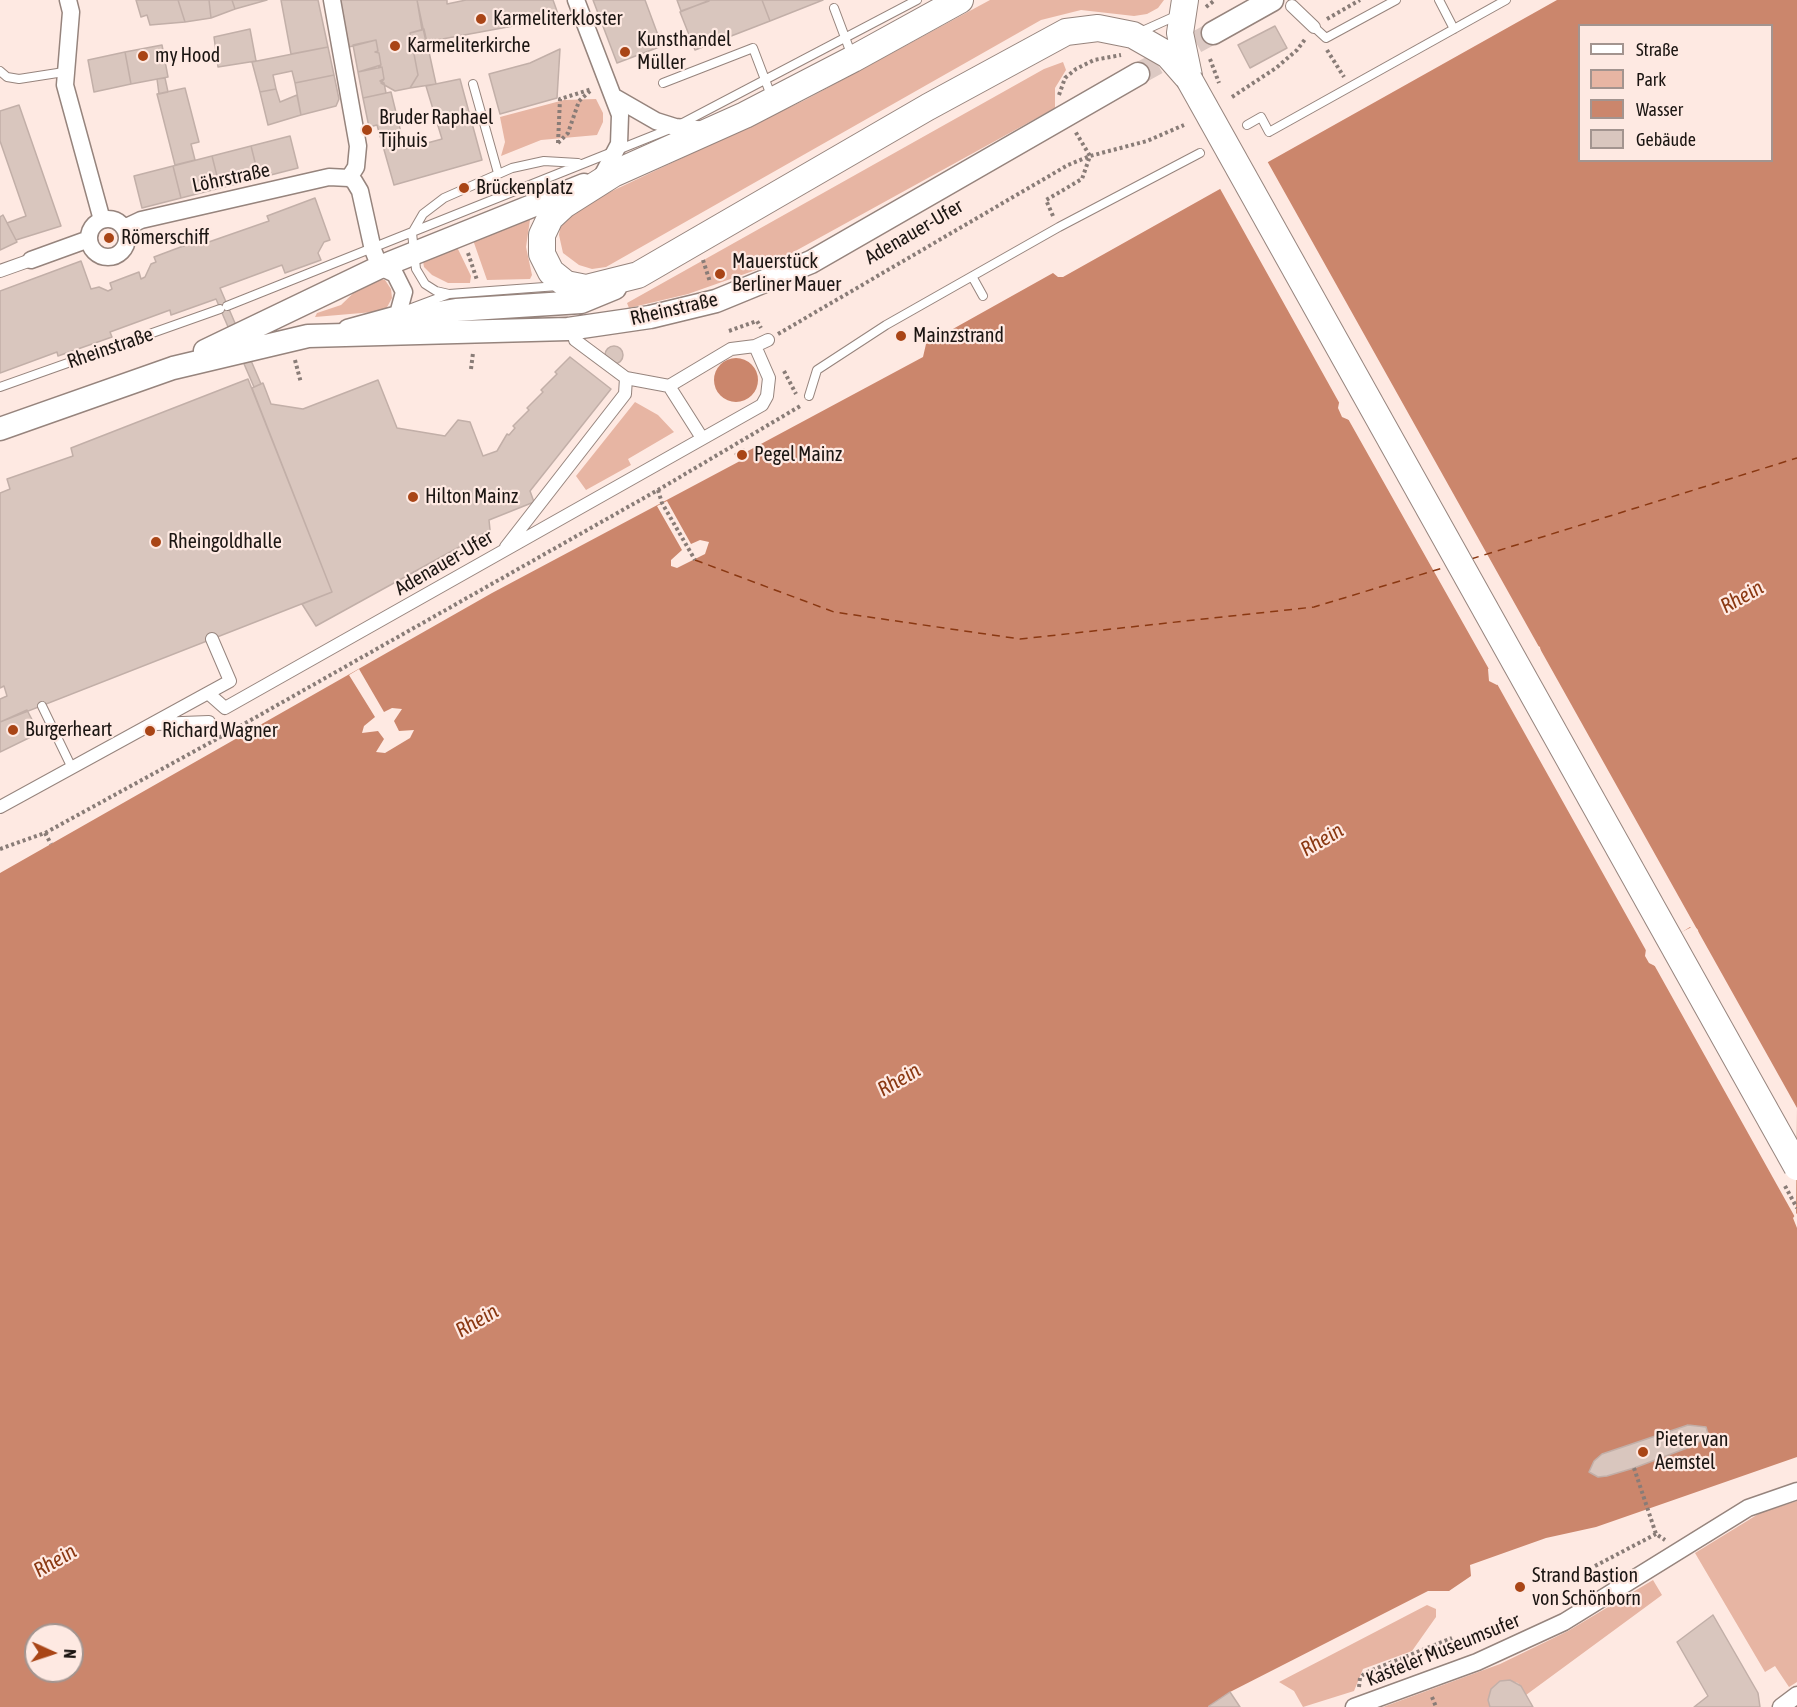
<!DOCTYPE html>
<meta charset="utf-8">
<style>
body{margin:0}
#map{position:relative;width:1797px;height:1707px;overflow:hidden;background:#fee9e2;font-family:"Asap Condensed",sans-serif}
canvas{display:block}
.legend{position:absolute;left:1578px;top:24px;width:195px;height:138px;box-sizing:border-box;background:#fee9e2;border:2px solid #a3948f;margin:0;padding:8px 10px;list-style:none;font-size:18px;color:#1b1512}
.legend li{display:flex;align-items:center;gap:12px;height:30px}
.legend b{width:30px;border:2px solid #a3948f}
.north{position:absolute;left:24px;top:1623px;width:60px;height:60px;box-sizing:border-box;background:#fee9e2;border:2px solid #a3948f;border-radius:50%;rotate:93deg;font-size:16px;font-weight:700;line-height:24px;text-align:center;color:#1b1512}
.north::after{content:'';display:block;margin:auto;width:21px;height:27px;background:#a94516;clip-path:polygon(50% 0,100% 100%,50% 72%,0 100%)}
</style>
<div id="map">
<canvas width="1797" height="1707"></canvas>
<ul class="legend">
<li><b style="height:8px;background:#fff"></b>Straße</li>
<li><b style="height:16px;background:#e7b5a3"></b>Park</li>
<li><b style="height:16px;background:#cb866c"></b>Wasser</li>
<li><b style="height:16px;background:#d9c6be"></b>Gebäude</li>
</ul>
<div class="north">N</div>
</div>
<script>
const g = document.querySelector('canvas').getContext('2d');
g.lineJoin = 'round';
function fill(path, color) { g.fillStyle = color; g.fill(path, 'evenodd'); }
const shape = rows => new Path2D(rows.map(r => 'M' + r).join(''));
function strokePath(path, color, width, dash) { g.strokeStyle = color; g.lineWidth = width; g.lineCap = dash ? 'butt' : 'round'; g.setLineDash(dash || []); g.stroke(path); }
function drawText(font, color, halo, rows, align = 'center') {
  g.font = font + ' "Asap Condensed",sans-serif'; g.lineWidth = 4.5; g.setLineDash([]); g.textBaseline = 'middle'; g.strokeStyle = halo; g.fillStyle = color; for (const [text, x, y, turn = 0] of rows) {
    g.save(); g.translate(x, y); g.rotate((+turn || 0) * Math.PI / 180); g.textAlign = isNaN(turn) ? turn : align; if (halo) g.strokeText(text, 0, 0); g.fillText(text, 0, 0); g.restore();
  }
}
fill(shape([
 [990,0,1164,0,1158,8,1147,14,1134,16,1081,10,1041,20,606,267,592,269,579,265,563,253,559,235,561,222,574,209,805,100],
 [1063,62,1066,70,1055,88,1055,108,770,265,688,294,629,308,627,303,1044,69],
 [596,99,603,113,603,122,597,135,541,140,501,156,505,142,500,117,564,100],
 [531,213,526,247,532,275,530,279,487,280,473,240],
 [456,245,471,276,470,283,448,283,432,275,424,267,422,256],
 [376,278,385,280,391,289,392,298,385,311,315,317,317,313,341,305,367,280],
 [635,402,658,415,674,432,628,459,631,465,586,490,576,476],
 [1797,1501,1797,1682,1789,1687,1775,1666,1765,1672,1695,1553,1760,1513],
 [1653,1580,1662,1595,1526,1695,1518,1683,1505,1680,1491,1689,1488,1700,1490,1707,1383,1707,1500,1664,1568,1631],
 [1427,1605,1436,1609,1436,1617,1412,1651,1363,1669,1354,1691,1303,1707,1294,1691,1279,1682]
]), '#e7b5a3');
fill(shape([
 [1557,0,1797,0,1797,1213,1793,1218,1797,1228,1797,1457,1596,1527,1546,1538,1470,1565,1471,1576,1449,1591,1428,1591,1230,1692,1208,1707,0,1707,0,873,492,593,740,461,748,456,746,452,923,357,926,344,1053,273,1058,277,1063,277],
 [1580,26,1772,26,1772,160,1580,160],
 [1383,378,1387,380,1391,395,1349,420,1342,417,1338,408,1339,403],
 [1532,643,1540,647,1542,660,1497,685,1489,681,1488,669],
 [1694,926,1698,930,1699,941,1655,966,1649,963,1645,956,1646,949],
 [36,1635,72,1635,72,1671,36,1671],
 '714 380a22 22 0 1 1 44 0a22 22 0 1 1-44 0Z'
]), '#cb866c');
fill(shape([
 [1266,159,1797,1108,1796,1219,1652,961,1697,939,1696,932,1690,927,1648,954,1496,682,1540,657,1538,651,1533,646,1490,671,1347,417,1389,393,1387,385,1382,381,1341,406,1218,185],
 [667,501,691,544,700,540,709,542,705,554,677,568,671,566,671,560,682,550,657,506],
 [359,669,384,712,392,708,402,709,394,721,399,731,414,730,410,738,385,753,376,752,384,739,378,731,362,733,364,726,375,717,349,675]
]), '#fee9e2');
strokePath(shape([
 [1471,559,1797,458],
 [695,560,834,612,1020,639,1314,607,1446,567]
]), '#8a3812', 1.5, [8, 6]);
const building = shape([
 [136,0,178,0,185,22,150,25,147,15,141,17,136,0],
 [178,0,209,0,211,18,185,22,178,0],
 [209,0,232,0,235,9,211,18,209,0],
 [232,0,267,0,235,9,232,0],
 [281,0,318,0,328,47,291,54,281,0],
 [340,0,417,0,422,30,410,33,418,75,410,88,395,91,381,83,384,79,382,67,378,68,381,65,379,53,375,52,378,51,376,40,349,47,340,0],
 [417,0,447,0,447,4,466,0,553,0,558,14,524,24,426,42,417,0],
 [593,0,645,0,662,46,617,63,593,0],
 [677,0,708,0,709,1,681,11,677,0],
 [762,0,823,0,770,21,762,0],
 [762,0,770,21,695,50,680,12,710,0,762,0],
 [1275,26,1287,48,1250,68,1238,45,1275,26],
 [250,29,256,61,218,67,214,37,250,29],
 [424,29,436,84,410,88,418,75,410,33,424,29],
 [376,40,378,51,375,52,379,53,381,65,358,72,353,45,376,40],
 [162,45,168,77,131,84,125,52,162,45],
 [328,47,334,75,295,83,292,71,273,75,276,89,260,92,252,62,328,47],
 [560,49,557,98,500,114,489,74,530,63,560,49],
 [125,52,131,84,94,92,88,60,125,52],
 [382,67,384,79,380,81,384,83,386,93,363,98,358,72,382,67],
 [334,75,339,99,336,106,301,115,295,83,334,75],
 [165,78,168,92,159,94,157,79,165,78],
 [460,79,482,160,394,185,377,125,369,127,363,98,391,92,405,149,442,139,426,86,460,79],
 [185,88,199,142,191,144,195,160,175,165,157,94,185,88],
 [276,89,280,102,297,95,301,115,268,125,260,92,276,89],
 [19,105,61,226,16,240,7,223,26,216,0,141,0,111,19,105],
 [290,136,298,168,259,178,251,146,290,136],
 [251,146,259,178,220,188,212,156,251,146],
 [212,156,220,188,181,198,173,166,212,156],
 [173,166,181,198,142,208,134,176,173,166],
 [315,198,330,240,324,242,318,253,321,260,285,273,282,265,220,288,261,384,254,387,216,299,171,315,170,310,110,332,112,337,58,356,57,352,0,373,0,291,81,261,91,289,99,287,108,291,112,289,110,283,139,272,141,279,145,277,151,264,156,262,154,257,202,239,203,244,269,221,267,216,315,198],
 [3,215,17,242,0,250,0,217,3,215],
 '605 355a9 9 0 1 1 18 0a9 9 0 1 1-18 0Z',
 [570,357,611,389,530,491,534,502,489,520,490,530,316,626,302,604,332,592,252,388,263,383,271,404,303,409,378,380,397,428,445,436,458,420,470,422,483,456,497,451,507,434,509,435,515,428,513,426,529,410,527,408,543,392,541,390,557,374,555,372,570,357],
 [248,379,332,592,0,722,0,699,7,696,4,686,0,688,0,493,10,489,7,479,73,456,71,448,248,379],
 [744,449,748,456,740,461,735,454,744,449],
 [27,710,39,733,0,752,0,722,27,710],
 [1688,1425,1706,1427,1708,1434,1695,1445,1634,1468,1607,1476,1598,1477,1589,1472,1594,1461,1602,1454,1688,1425],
 [1713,1615,1758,1693,1760,1707,1694,1707,1708,1696,1677,1642,1713,1615],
 [1510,1680,1521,1686,1533,1707,1490,1707,1488,1700,1491,1689,1500,1681,1510,1680],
 [1230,1692,1240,1707,1210,1707,1209,1706,1230,1692]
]);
fill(building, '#d9c6be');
strokePath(building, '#c2afa8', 1.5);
strokePath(shape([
 [1138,74,1213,33]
]), '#dcc9c3', 22, [22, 11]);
const service = shape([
 [1439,0,1454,29],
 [834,8,852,56],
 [1314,27,1326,38,1396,0],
 [1138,33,1178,15],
 [0,71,7,77,19,79,64,72],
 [663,83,753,48,772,98],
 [473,84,498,173],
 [1247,125,1261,117,1269,132,1506,0],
 [973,278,983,296],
 [449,294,436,291,425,284,416,269,412,233,423,214,444,198,512,168,544,161,578,163],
 [227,306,675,127,917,0],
 [401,312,449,294,558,286],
 [0,387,220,309],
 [809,396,817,370,886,325,1059,227,1200,153],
 [42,706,72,768]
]);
const pedestrian = shape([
 [1292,6,1314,27],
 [0,271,31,260],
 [575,340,626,378,669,386,702,438],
 [669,386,731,349,755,346],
 [506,547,625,394,626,378],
 [208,693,230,681,212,639],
 [156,724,209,722],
 [0,807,208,693,225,708,762,405,767,396,769,378,755,346,768,340]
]);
const minor = shape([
 [68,0,71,12,65,85,102,220],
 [332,0,358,146,356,167,349,178],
 [576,0,620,115,619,144,601,178],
 [616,98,656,121,675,127,707,130],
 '89 238a19 19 0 1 1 38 0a19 19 0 1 1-38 0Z',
 [124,228,141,220,329,177,349,178,354,181,360,191,373,250,380,267,395,274,404,292,398,314,347,328],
 [31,260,89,239],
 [1354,1707,1477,1662,1564,1622,1748,1508,1797,1491],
 [1781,1707,1797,1695]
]);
const secondary = shape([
 [1213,33,1272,0],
 [393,327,426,315,456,310,581,302,615,288],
 [205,351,380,267,584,185],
 [0,429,173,368,308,336,568,329,650,317,716,301,811,262,1138,74]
]);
const primary = shape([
 [960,0,853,59,745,115,613,174,564,205,550,218,542,235,542,254,551,272,566,284,586,288,638,275,928,107,1066,32,1098,28,1133,35,1168,55,1189,79],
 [1185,0,1180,33,1189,76]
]);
strokePath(service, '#96847d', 10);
strokePath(pedestrian, '#96847d', 14);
strokePath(minor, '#96847d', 19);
strokePath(secondary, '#96847d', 25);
strokePath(primary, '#96847d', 28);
strokePath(shape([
 [1206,7,1215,0],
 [1327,19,1360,0],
 [1327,50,1344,77],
 [1210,59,1219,83],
 [1059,95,1065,78,1076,69,1094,60,1121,55],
 [1232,97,1276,68,1297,50,1306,38],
 [558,143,560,99,592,89],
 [558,143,568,133,579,101,590,91],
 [1053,216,1046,200,1082,179,1090,156,1075,131],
 [468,253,477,280],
 [703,260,710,282],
 [729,331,757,321,761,328],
 [778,334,1068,165,1090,156,1147,141,1184,125],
 [295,360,301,383],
 [471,369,473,353],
 [784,371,796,394],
 [658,490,662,503,695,560],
 [45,833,51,844],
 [0,849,45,833,235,729,658,490,802,405],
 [1634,1468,1656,1534,1665,1540],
 [1595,1566,1656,1534],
 [1359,1687,1360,1678,1365,1673,1452,1638],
 [1432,1697,1436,1707]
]), '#897c77', 4, [3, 3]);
strokePath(service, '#fff', 8);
strokePath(pedestrian, '#fff', 12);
strokePath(minor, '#fff', 16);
strokePath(secondary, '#fff', 22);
strokePath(primary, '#fff', 26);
const primaryBridge = shape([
 [1189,79,1797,1167]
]);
strokePath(primaryBridge, '#96847d', 28, []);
strokePath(shape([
 [1785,1186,1797,1208]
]), '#897c77', 4, [3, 3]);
strokePath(primaryBridge, '#fff', 26);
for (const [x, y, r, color] of [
 [481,19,6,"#a94516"],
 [395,46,6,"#a94516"],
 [625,52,6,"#a94516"],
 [143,56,6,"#a94516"],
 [367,130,6,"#a94516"],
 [464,188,6,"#a94516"],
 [109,238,6,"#a94516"],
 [720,274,6,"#a94516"],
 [901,336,6,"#a94516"],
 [742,455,6,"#a94516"],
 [413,497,6,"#a94516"],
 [156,542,6,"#a94516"],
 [13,730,6,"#a94516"],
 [150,731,6,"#a94516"],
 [1643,1452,6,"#a94516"],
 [1520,1587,6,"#a94516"]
]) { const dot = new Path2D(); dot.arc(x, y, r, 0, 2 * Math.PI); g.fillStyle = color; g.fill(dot); strokePath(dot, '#fee9e2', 2); }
drawText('20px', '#1b1512', '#fee9e2', [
 ["Karmeliterkloster",493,19],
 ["Kunsthandel",637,40],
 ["Müller",637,63],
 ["Karmeliterkirche",407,46],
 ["my Hood",155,56],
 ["Bruder Raphael",379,118],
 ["Tijhuis",379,141],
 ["Brückenplatz",476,188],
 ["Römerschiff",121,238],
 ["Mauerstück",732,262],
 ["Berliner Mauer",732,285],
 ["Mainzstrand",913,336],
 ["Pegel Mainz",754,455],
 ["Hilton Mainz",425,497],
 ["Rheingoldhalle",168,542],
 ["Burgerheart",25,730],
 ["Richard Wagner",162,731],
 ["Pieter van",1655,1440],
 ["Aemstel",1655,1463],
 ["Strand Bastion",1532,1576],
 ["von Schönborn",1532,1599]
], 'left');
drawText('20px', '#1b1512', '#fee9e2', [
 ["Löhrstraße",231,178,-12],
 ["Adenauer-Ufer",914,232,-30],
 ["Rheinstraße",674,309,-13],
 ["Rheinstraße",110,348,-19],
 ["Adenauer-Ufer",444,563,-30],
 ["Kasteler Museumsufer",1443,1650,-22]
]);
drawText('italic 21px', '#8a3812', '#fee9e2', [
 ["Rhein",1742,597,-29],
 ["Rhein",1322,840,-30],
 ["Rhein",899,1080,-30],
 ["Rhein",477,1321,-30],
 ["Rhein",55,1561,-30]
]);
</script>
